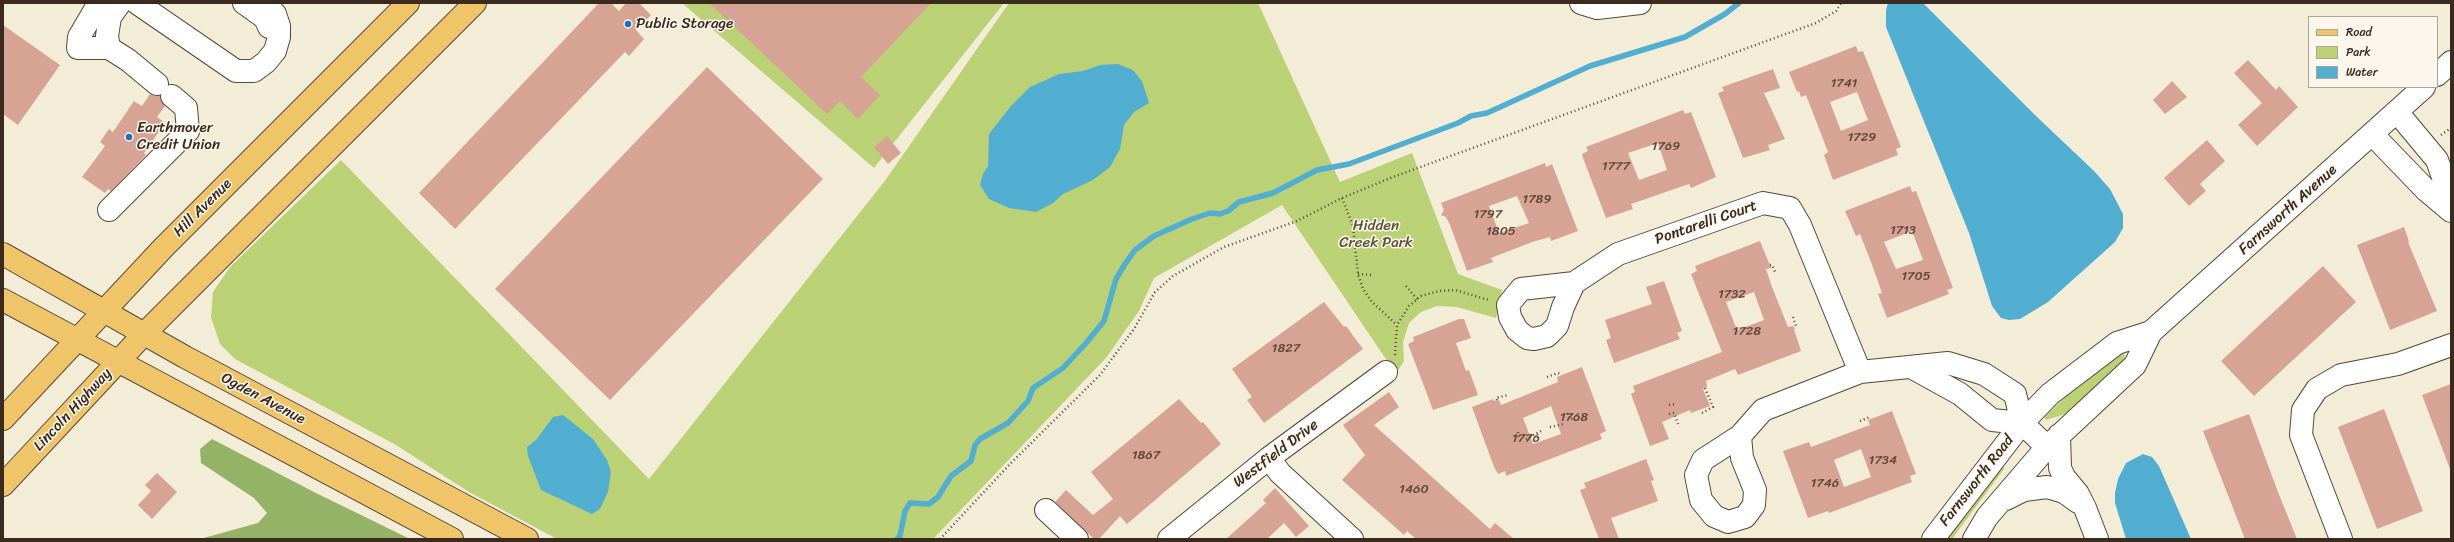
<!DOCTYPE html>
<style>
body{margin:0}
#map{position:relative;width:2454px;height:542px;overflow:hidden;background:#f3edd7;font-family:Sriracha,sans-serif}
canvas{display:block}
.frame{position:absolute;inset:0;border:4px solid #3b2a1e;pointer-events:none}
.legend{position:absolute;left:2308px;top:16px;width:130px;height:72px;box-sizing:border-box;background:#fbf7ec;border:1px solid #aea59a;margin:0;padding:5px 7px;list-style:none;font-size:12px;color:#3b2a1e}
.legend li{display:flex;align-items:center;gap:8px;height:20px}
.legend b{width:20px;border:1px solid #aea59a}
</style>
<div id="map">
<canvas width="2454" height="542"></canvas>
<div class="frame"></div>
<ul class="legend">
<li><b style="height:5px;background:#f0c469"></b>Road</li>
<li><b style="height:11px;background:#bbd175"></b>Park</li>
<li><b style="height:11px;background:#51aed0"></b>Water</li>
</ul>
</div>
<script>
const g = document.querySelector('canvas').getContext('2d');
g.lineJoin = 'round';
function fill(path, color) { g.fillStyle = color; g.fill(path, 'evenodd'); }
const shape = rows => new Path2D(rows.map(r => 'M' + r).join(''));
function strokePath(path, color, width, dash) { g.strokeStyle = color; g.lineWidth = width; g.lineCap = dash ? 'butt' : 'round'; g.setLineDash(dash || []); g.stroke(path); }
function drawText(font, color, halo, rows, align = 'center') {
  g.font = font + ' Sriracha,sans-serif'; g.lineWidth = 3; g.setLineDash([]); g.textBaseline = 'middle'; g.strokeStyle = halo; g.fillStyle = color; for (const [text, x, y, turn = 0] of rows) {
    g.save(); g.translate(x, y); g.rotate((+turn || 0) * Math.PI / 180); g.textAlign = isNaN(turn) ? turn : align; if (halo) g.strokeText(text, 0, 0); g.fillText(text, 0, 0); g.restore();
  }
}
fill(shape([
 [682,3,1004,3,874,168],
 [1009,3,1258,3,1340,182,1412,153,1458,274,1502,290,1496,318,1457,307,1437,306,1421,312,1409,323,1403,342,1404,361,1396,374,1282,205,1154,278,1139,311,1106,358,933,539,557,539,469,492,396,445,235,359,220,344,211,317,213,292,230,267,341,160,649,479,884,182],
 [2116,350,2124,351,2125,360,2065,414,2046,420,2044,417],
 [2003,465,2004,469,1952,539,1947,539]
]), '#bbd175');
fill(shape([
 [212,439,314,492,410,539,200,539,258,523,267,513,254,498,201,463,200,449]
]), '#94b366');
fill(shape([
 [1888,3,1923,3,2036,116,2094,171,2110,189,2123,214,2123,228,2115,242,2048,302,2020,319,2009,320,2001,318,1992,306,1969,233,1886,27,1886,10],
 [1118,64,1133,70,1142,81,1149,103,1134,112,1124,125,1120,149,1110,167,1093,180,1063,194,1053,203,1036,212,1009,208,989,199,980,185,983,174,988,166,989,134,1011,106,1030,87,1059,74,1083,71,1100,65],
 [563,415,593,439,607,460,611,472,608,492,600,509,592,514,541,490,528,456,527,447,536,440,553,417],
 [2143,454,2152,457,2159,466,2191,539,2126,539,2115,503,2115,493,2118,479,2126,463]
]), '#51aed0');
strokePath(shape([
 [897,539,900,536,905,511,910,503,929,504,938,497,951,476,971,461,975,445,980,439,1008,423,1028,401,1033,388,1063,368,1087,342,1104,321,1116,279,1125,264,1135,250,1154,236,1192,219,1210,213,1220,214,1228,211,1239,202,1273,193,1317,170,1349,164,1458,123,1471,116,1487,113,1590,66,1685,37,1725,14,1739,3]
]), '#51aed0', 5.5);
fill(shape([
 [599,3,611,3,619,11,626,3,639,3,651,15,636,30,644,39,629,56,625,52,455,229,419,193],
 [709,3,931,3,861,77,880,95,858,119,840,101,827,114],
 [3,25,60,65,18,125,3,114],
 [1856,46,1858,52,1863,51,1901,147,1896,149,1898,155,1833,180,1824,155,1828,152,1813,113,1806,95,1801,97,1799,91,1797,92,1789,72],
 [1857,92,1868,120,1841,131,1830,102],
 [2248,60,2276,90,2279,86,2298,107,2257,146,2238,125,2262,103,2234,73],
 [707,67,823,179,610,400,495,289],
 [1773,69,1780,88,1764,93,1785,139,1768,145,1770,150,1743,158,1718,93,1724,91,1722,87],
 [2172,81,2187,97,2165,114,2153,100],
 [150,94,160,96,165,106,157,117,165,123,144,153,146,155,111,191,108,189,105,193,82,177,105,146,100,142,109,129,113,132,134,101,142,106],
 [1683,110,1685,114,1691,112,1716,177,1691,188,1689,184,1631,204,1633,209,1606,218,1583,158,1582,154,1588,151,1586,147],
 [1658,143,1667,170,1639,180,1628,153],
 [887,136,901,153,888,164,874,147],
 [2207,140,2225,161,2200,184,2206,191,2189,206,2164,178],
 [1545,163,1546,167,1552,164,1578,231,1551,241,1550,237,1532,242,1491,258,1493,262,1467,271,1450,225,1446,217,1441,215,1444,210,1441,203],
 [1517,196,1529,223,1499,233,1489,206],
 [1910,186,1912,192,1916,191,1953,288,1947,290,1949,294,1887,318,1878,294,1882,293,1871,262,1860,234,1856,236,1845,211],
 [1912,231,1923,260,1896,269,1884,242],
 [2404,227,2409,241,2408,242,2437,311,2390,330,2357,245],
 [1760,241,1771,268,1766,269,1772,287,1788,327,1793,326,1801,351,1738,375,1735,369,1706,381,1707,387,1703,389,1710,406,1691,413,1690,410,1662,422,1669,439,1650,446,1631,394,1635,392,1633,386,1722,352,1691,274,1697,271,1695,266],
 [1754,292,1764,320,1737,330,1726,302],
 [2323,266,2356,302,2254,396,2221,361],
 [1664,281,1682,331,1677,333,1680,339,1614,363,1606,340,1611,338,1605,320,1652,304,1646,287],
 [1324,302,1344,327,1346,326,1363,349,1264,423,1247,400,1252,397,1232,369],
 [1459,319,1464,319,1471,338,1456,343,1466,371,1469,370,1478,395,1433,410,1408,344,1414,341,1413,337],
 [1582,367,1606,431,1600,434,1602,439,1506,476,1505,471,1498,474,1494,467,1472,407,1493,399,1494,401,1499,400,1501,405,1558,382,1557,377],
 [1551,406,1561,434,1533,444,1523,418],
 [2451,384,2451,469,2450,469,2422,395],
 [1389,392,1399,407,1374,425,1490,529,1495,523,1514,539,1416,539,1407,531,1404,535,1342,480,1365,455,1343,425],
 [1179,399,1201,423,1203,422,1221,444,1127,524,1120,516,1099,539,1094,539,1055,502,1066,490,1093,515,1113,499,1091,472],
 [2384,409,2423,511,2377,529,2338,427],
 [1892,411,1916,474,1910,476,1912,482,1829,513,1828,511,1808,518,1783,451,1809,442,1811,447,1870,425,1868,420],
 [1861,449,1871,477,1844,487,1834,460],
 [2249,414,2278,492,2297,539,2245,539,2203,431],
 [1646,459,1654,480,1651,481,1658,501,1611,518,1619,539,1599,539,1580,490,1586,488,1584,483],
 [157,473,177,492,152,519,138,505,151,491,145,485],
 [1275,488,1309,526,1296,537,1284,523,1267,539,1226,539,1266,503,1263,500]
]), '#d7a395');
const minor = shape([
 [99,3,79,37,78,48,109,48],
 [120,3,110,17,107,36,109,48,128,60,157,84],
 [137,3,236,71,254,71,266,62,275,51,279,37,279,26,275,14,264,3],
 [244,3,265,18,269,27],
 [1581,3,1597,8,1640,3],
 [2437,75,2451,62],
 [2397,112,2437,160,2451,200],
 [2372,134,2426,190,2451,211],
 [109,210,188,131,186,108,172,96],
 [1574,283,1563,307,1557,326,1547,336,1534,339,1527,338,1517,330,1510,317,1508,305,1521,289,1574,283,1618,254,1763,203,1790,208,1800,225,1860,372],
 [1913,368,1960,394,1992,420,2022,423],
 [2059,435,2060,468,2064,477,2078,494,2085,508,2097,539],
 [1740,436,1742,458,1755,490,1754,505,1745,517,1728,522,1714,516,1701,500,1696,475,1703,460,1740,436,1763,410,1860,372,1948,363,1984,374,2015,394,2022,423,2047,447],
 [1269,458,1280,473,1352,539],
 [2006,499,2024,490,2047,487,2064,492,2078,502],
 [1046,510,1077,539],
 [1169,539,1269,458,1386,372],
 [1933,539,2022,423,2050,394,2117,343,2151,332],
 [1974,539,1987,517,2047,447,2135,365,2151,332,2424,87],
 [2341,539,2301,435,2303,410,2317,389,2341,375,2398,364,2451,345]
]);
const major = shape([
 [3,254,185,357,527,539],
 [3,300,452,539],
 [3,419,164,247,408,3],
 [3,485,143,335,475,3]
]);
strokePath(minor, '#57473a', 24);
strokePath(major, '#57473a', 24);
strokePath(shape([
 [2441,135,2451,128],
 [1342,198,1353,226,1358,274,1363,289,1372,302,1397,325],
 [1770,265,1772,265,1776,274],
 [1358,274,1372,275],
 [1406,286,1417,299],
 [1793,317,1796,326,1794,328],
 [1395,355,1397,325,1409,306,1421,296,1439,291,1455,290,1489,300],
 [1547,377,1558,373,1560,374],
 [1497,400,1496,398,1508,395],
 [1669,405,1677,404],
 [1567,413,1570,419,1574,418],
 [1702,413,1713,407,1705,388],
 [1669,414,1674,413,1678,424],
 [1860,421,1870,417],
 [1550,427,1564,424],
 [1518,432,1519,440],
 [1526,439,1543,430],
 [940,539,1011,463,1100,375,1134,329,1155,292,1173,276,1224,247,1297,221,1342,198,1393,177,1816,23,1836,11,1841,3]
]), '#57473a', 2.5, [1, 3]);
strokePath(minor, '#fff', 22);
strokePath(major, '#f0c469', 22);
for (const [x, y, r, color] of [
 [628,24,4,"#1f6fb2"],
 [129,137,4,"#1f6fb2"]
]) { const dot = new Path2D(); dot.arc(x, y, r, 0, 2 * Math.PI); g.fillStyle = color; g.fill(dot); strokePath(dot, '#fbf7ec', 1.5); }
drawText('13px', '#62483c', null, [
 ["1741",1844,84],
 ["1729",1862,138],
 ["1769",1666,147],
 ["1777",1616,167],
 ["1789",1537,200],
 ["1797",1488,215],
 ["1713",1903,231],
 ["1805",1501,232],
 ["1705",1916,277],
 ["1732",1732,295],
 ["1728",1747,332],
 ["1827",1286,349],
 ["1768",1574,418],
 ["1776",1526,439],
 ["1867",1146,456],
 ["1734",1883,461],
 ["1746",1825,484],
 ["1460",1414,490]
]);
drawText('15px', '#3b2a1e', '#fbf7ec', [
 ["Public Storage",636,24],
 ["Earthmover",137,128],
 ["Credit Union",137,145]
], 'left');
drawText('15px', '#3b2a1e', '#fbf7ec', [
 ["Hill Avenue",203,208,-45],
 ["Farnsworth Avenue",2288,210,-42],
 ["Pontarelli Court",1706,223,-19],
 ["Ogden Avenue",263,399,28],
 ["Lincoln Highway",73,410,-47],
 ["Westfield Drive",1276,454,-37],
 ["Farnsworth Road",1977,481,-52]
]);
drawText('15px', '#5b5434', '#fbf7ec', [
 ["Hidden",1376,226],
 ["Creek Park",1376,243]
]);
</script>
